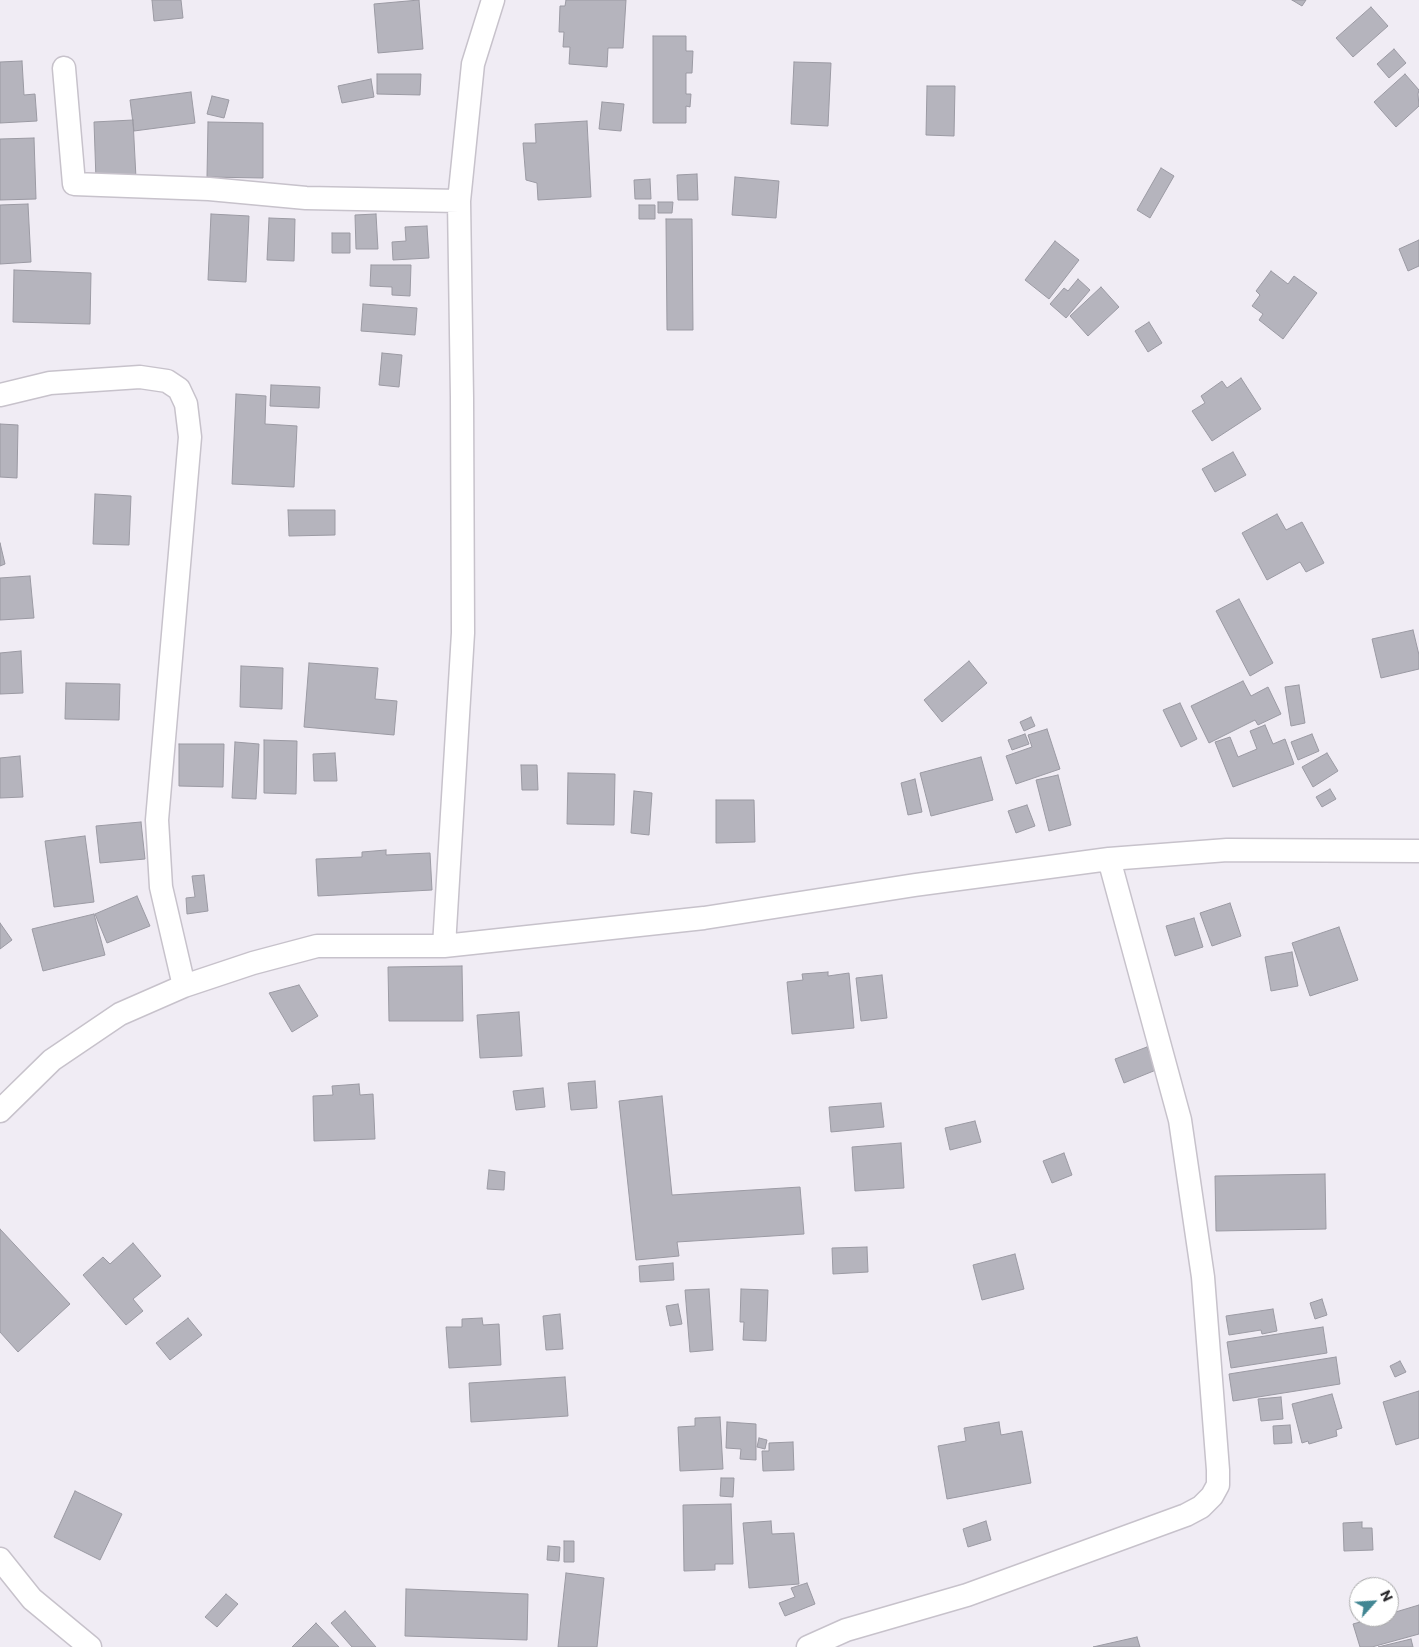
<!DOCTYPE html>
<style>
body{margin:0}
#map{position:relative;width:1419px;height:1647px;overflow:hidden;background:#f0ecf4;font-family:Commissioner,sans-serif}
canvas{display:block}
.north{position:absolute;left:1349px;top:1577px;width:50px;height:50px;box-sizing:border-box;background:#fff;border:1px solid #a9a9aa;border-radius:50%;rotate:64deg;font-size:14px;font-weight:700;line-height:20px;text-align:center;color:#29282b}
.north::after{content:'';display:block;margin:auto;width:18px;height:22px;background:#418693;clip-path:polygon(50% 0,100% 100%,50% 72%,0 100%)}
</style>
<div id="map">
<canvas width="1419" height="1647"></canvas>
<div class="north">N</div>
</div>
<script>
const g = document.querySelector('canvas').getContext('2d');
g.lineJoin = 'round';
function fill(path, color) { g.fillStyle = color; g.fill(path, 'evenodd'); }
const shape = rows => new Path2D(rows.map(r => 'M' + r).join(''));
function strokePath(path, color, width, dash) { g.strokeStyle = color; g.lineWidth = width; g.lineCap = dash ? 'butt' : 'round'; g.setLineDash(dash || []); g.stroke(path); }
const building = shape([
 [152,0,181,0,183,18,154,21,152,0],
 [419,0,423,49,378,53,374,4,419,0],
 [566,0,626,0,623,48,608,48,607,67,569,64,570,47,563,47,564,32,559,32,560,6,565,6,566,0],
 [1292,0,1306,0,1302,6,1292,0],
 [1371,7,1388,26,1353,57,1336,38,1371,7],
 [653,36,686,36,686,51,693,51,692,73,686,73,686,94,691,94,690,107,686,106,686,123,653,123,653,36],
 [1394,49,1406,63,1389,78,1377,64,1394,49],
 [22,61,24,95,35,94,37,121,0,123,0,62,22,61],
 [794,62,831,63,828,126,791,124,794,62],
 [377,74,421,74,420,95,377,94,377,74],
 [1405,74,1419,90,1418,94,1419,106,1396,127,1374,102,1405,74],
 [371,79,374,97,342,103,338,86,371,79],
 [927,86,955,86,954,136,926,135,927,86],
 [191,92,195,123,134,131,130,100,191,92],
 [212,96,229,100,224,118,207,114,212,96],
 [602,102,624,104,621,131,599,129,602,102],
 [133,120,136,178,96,180,94,122,133,120],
 [587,121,591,197,538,200,537,183,526,180,523,143,536,143,535,124,587,121],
 [208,122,263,123,263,178,207,177,208,122],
 [34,138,36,199,0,200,0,139,34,138],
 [1161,168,1174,176,1150,218,1137,210,1161,168],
 [697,174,698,200,678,200,677,175,697,174],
 [735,177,779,181,776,218,732,215,735,177],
 [650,179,651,199,635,199,634,180,650,179],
 [658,202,673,202,672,213,658,213,658,202],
 [28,204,31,262,0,264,0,205,28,204],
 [639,205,655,205,655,219,639,219,639,205],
 [211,214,249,216,246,282,208,280,211,214],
 [376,214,378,249,356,249,355,215,376,214],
 [269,218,295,219,294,261,267,260,269,218],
 [666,219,692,219,693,330,667,330,666,219],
 [427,226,429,258,393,260,392,242,406,241,405,227,427,226],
 [332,233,350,233,350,253,332,253,332,233],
 [1419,240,1419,266,1408,271,1399,249,1419,240],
 [1055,241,1079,260,1049,299,1025,280,1055,241],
 [371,265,411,265,410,296,392,295,392,287,370,286,371,265],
 [14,270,91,273,90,324,13,322,14,270],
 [1271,271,1288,284,1294,276,1317,293,1283,339,1259,320,1263,314,1252,306,1260,295,1256,291,1271,271],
 [1078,279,1090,290,1066,318,1050,304,1064,288,1068,291,1078,279],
 [1101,287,1119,307,1088,336,1070,316,1101,287],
 [363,304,417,308,415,335,361,331,363,304],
 [1149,322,1162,343,1148,352,1135,331,1149,322],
 [382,353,402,355,399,387,379,385,382,353],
 [1241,378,1261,409,1212,441,1192,411,1205,403,1201,396,1222,381,1227,388,1241,378],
 [271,385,320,387,319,408,270,406,271,385],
 [236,394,266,396,265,424,297,426,294,487,232,484,236,394],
 [0,424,18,425,17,478,0,477,0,424],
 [1233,452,1246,475,1215,492,1202,469,1233,452],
 [95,494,131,496,129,545,93,544,95,494],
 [288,510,335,510,335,535,289,536,288,510],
 [1277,514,1286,530,1302,522,1324,563,1306,572,1300,562,1267,580,1242,533,1277,514],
 [0,543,5,564,0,566,0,543],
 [30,576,34,618,0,620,0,578,30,576],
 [1239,599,1273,663,1250,676,1216,611,1239,599],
 [1413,630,1419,655,1419,669,1381,678,1372,639,1413,630],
 [21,651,23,693,0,694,0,653,21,651],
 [969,661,987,683,942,722,924,700,969,661],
 [309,663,378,668,375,699,397,701,394,735,304,727,309,663],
 [241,666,283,668,282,709,240,707,241,666],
 [1243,681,1251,696,1268,687,1281,714,1258,725,1255,720,1209,743,1191,706,1243,681],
 [66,683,120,684,119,720,65,719,66,683],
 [1299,685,1305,723,1291,726,1285,687,1299,685],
 [1180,703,1197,739,1181,747,1163,710,1180,703],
 [1031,717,1035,726,1024,731,1020,722,1031,717],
 [1265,725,1273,744,1285,739,1294,764,1233,787,1215,742,1230,737,1238,757,1257,749,1250,731,1265,725],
 [1047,729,1060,769,1016,784,1006,756,1032,747,1028,735,1047,729],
 [1025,734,1029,744,1012,750,1008,740,1025,734],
 [1312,734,1319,751,1298,760,1291,742,1312,734],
 [264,740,297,741,296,794,264,793,264,740],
 [235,742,259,744,256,799,232,798,235,742],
 [179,744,224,744,223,787,179,786,179,744],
 [335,753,337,781,314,781,313,754,335,753],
 [1327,753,1338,771,1313,787,1302,767,1327,753],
 [20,756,23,797,0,798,0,758,20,756],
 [981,757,993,800,931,816,920,773,981,757],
 [521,765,537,765,538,790,522,790,521,765],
 [568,773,615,774,614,825,567,824,568,773],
 [1058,775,1071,825,1049,831,1036,780,1058,775],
 [915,779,922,812,908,815,901,783,915,779],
 [1330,789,1336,799,1322,807,1316,797,1330,789],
 [634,791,652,793,649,835,631,833,634,791],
 [716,800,754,800,755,842,716,843,716,800],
 [1027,805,1035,826,1016,833,1008,811,1027,805],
 [141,822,145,859,100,863,96,826,141,822],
 [85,836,94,902,54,907,45,841,85,836],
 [386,850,386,855,430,853,432,890,318,896,316,859,362,857,362,852,386,850],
 [204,875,208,911,187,914,186,898,195,897,192,876,204,875],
 [137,896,150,926,107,943,95,914,137,896],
 [1230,903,1241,936,1212,946,1200,913,1230,903],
 [94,914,105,955,43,971,32,929,94,914],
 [1194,918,1203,947,1175,956,1166,926,1194,918],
 [0,923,12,940,0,949,0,923],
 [1339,927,1358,980,1310,996,1292,943,1339,927],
 [1292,952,1298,986,1271,991,1265,957,1292,952],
 [462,966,463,1021,389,1021,388,967,462,966],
 [828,972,828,976,849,973,854,1028,792,1034,787,982,803,980,802,974,828,972],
 [882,975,887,1018,861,1021,856,978,882,975],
 [299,985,318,1016,292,1032,269,993,299,985],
 [519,1012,522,1056,480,1058,477,1015,519,1012],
 [1147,1047,1156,1070,1124,1083,1115,1059,1147,1047],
 [595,1081,597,1108,571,1110,568,1083,595,1081],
 [359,1084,360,1095,373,1094,375,1139,314,1141,313,1096,333,1095,332,1086,359,1084],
 [543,1088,545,1107,516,1110,513,1091,543,1088],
 [662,1096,672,1195,800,1187,804,1234,677,1242,679,1256,636,1260,619,1101,662,1096],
 [881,1103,884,1127,831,1132,829,1107,881,1103],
 [975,1121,981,1142,950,1150,945,1128,975,1121],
 [901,1143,904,1188,855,1191,852,1147,901,1143],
 [1064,1153,1072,1175,1052,1183,1043,1161,1064,1153],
 [489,1170,505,1172,504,1190,487,1189,489,1170],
 [1325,1174,1326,1229,1216,1231,1215,1176,1325,1174],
 [0,1229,70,1304,18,1352,0,1332,0,1229],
 [133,1243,161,1276,133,1299,143,1311,126,1325,83,1275,103,1257,110,1264,133,1243],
 [867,1247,868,1272,833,1274,832,1248,867,1247],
 [1015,1254,1024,1289,982,1300,973,1265,1015,1254],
 [673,1263,674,1280,640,1282,639,1266,673,1263],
 [709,1289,713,1350,690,1352,685,1290,709,1289],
 [741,1289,768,1290,766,1341,743,1340,744,1322,740,1322,741,1289],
 [1322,1299,1327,1315,1315,1319,1310,1303,1322,1299],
 [678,1304,682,1324,670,1326,666,1306,678,1304],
 [1273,1309,1277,1331,1262,1334,1261,1330,1229,1335,1226,1316,1273,1309],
 [560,1314,563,1349,546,1350,543,1316,560,1314],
 [188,1318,202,1335,170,1360,156,1343,188,1318],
 [482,1318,483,1325,499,1324,501,1365,449,1368,446,1327,462,1327,462,1319,482,1318],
 [1323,1327,1327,1353,1231,1368,1227,1342,1323,1327],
 [1336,1357,1340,1384,1233,1401,1229,1374,1336,1357],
 [1400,1361,1406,1372,1395,1377,1390,1366,1400,1361],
 [565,1377,568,1416,471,1422,469,1383,565,1377],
 [1419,1391,1419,1438,1396,1445,1383,1402,1419,1391],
 [1332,1394,1342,1428,1336,1430,1337,1436,1309,1444,1308,1441,1302,1443,1292,1404,1332,1394],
 [1281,1397,1283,1419,1261,1421,1258,1399,1281,1397],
 [720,1417,723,1469,680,1471,678,1427,695,1426,695,1418,720,1417],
 [727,1422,756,1424,756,1460,740,1459,741,1449,726,1448,727,1422],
 [999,1422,1001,1435,1022,1431,1031,1483,947,1499,938,1446,966,1441,964,1428,999,1422],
 [1290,1425,1292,1443,1274,1444,1273,1426,1290,1425],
 [759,1438,767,1440,765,1449,757,1447,759,1438],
 [793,1442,794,1470,763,1471,762,1451,769,1451,769,1443,793,1442],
 [721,1478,734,1478,733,1497,720,1496,721,1478],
 [75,1491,122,1514,100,1560,54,1537,75,1491],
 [731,1504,733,1564,715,1564,715,1570,684,1571,683,1505,731,1504],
 [771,1521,772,1534,794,1533,799,1584,749,1588,743,1523,771,1521],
 [986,1521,991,1540,968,1547,963,1529,986,1521],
 [1362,1522,1362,1528,1372,1528,1373,1550,1344,1551,1343,1523,1362,1522],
 [564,1541,574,1541,574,1562,564,1562,564,1541],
 [548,1546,560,1547,559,1561,547,1560,548,1546],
 [566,1573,604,1578,597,1647,558,1647,566,1573],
 [807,1583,815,1604,785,1616,779,1603,795,1597,791,1588,807,1583],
 [406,1589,528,1594,527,1640,405,1636,406,1589],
 [226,1594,238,1604,217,1627,205,1617,226,1594],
 [1419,1605,1419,1634,1372,1647,1360,1647,1353,1624,1378,1617,1389,1617,1389,1614,1419,1605],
 [345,1611,376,1647,352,1647,331,1623,345,1611],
 [316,1623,339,1647,292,1647,316,1623],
 [1137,1637,1140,1647,1093,1647,1137,1637],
 [1411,1639,1413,1647,1378,1647,1411,1639]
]);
fill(building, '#b5b4bd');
strokePath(building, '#9b9aa3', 1);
const minor = shape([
 [64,68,74,184,209,189,306,198,459,201],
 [0,395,50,383,140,377,167,381,179,389,186,404,190,437,157,820,161,887,184,986],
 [444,946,463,633,462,398,459,201,473,64,493,0],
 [0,1111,52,1060,120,1014,184,986,253,963,317,946,444,946,704,918,915,885,1109,859,1227,850,1419,851],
 [0,1559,32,1599,90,1647],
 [808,1647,846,1630,967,1595,1186,1515,1201,1507,1212,1496,1218,1485,1218,1470,1203,1277,1180,1120,1109,859]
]);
strokePath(minor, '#c7c2cb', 25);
strokePath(minor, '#fff', 22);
</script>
